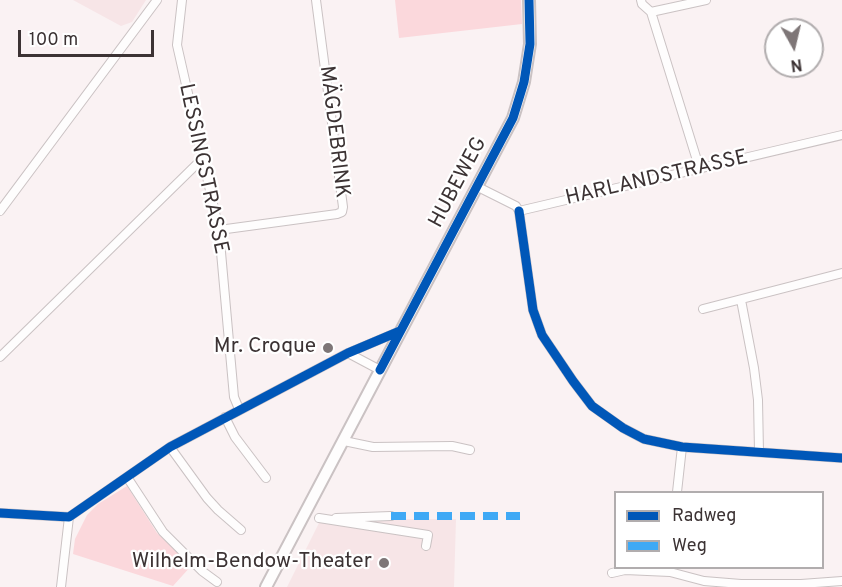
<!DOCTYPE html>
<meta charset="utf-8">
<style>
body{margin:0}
#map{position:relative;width:842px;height:587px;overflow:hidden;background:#faf2f3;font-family:Overpass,sans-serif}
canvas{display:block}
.legend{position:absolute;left:614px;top:491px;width:210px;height:78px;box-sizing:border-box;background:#fff;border:2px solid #b1adae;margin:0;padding:8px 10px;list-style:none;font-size:18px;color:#3c3334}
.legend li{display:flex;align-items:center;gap:12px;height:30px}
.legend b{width:30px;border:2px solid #b1adae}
.north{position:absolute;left:764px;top:18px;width:60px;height:60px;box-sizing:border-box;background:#fff;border:2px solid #b1adae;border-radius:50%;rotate:172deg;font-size:16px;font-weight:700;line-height:24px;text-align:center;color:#3c3334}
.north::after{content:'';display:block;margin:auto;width:21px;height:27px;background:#7e7677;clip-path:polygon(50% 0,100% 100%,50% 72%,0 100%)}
.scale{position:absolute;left:18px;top:30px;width:136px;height:27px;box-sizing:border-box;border:3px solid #3c3334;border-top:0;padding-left:8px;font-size:18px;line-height:21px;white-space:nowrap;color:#3c3334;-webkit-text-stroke:4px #fff;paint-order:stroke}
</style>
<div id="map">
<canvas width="842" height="587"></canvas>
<ul class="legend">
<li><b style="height:8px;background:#0057b8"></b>Radweg</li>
<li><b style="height:8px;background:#3fa9f5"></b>Weg</li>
</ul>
<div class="north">N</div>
<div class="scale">100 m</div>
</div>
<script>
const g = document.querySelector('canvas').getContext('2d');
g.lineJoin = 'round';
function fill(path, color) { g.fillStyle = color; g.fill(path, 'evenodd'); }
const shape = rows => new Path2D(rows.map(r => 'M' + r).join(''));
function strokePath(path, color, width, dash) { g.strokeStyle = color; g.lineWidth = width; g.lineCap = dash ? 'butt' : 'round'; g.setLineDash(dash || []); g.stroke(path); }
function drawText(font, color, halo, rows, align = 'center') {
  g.font = font + ' Overpass,sans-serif'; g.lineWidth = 4.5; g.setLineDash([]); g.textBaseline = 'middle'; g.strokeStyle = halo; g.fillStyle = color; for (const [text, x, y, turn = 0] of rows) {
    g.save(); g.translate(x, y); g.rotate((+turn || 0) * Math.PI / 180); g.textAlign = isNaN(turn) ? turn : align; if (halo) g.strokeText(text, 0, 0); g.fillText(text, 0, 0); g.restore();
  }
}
fill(shape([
 [73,0,146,0,132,22,121,26],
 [389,514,390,519,456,519,454,587,287,587,323,515]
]), '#f7e5e7');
fill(shape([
 [395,0,521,0,522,24,399,38],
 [127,486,157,533,192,565,173,586,73,554,75,539,87,515,98,504]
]), '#fbd8dc');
const street = shape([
 [182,0,177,45,219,230,234,397,239,409],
 [641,0,642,4,651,12,700,170],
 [651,12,706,0],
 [478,187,516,206,519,211],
 [0,211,157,0],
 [519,211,533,310,542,335,573,381,592,406,623,428,644,439,682,447,842,458],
 [519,211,842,135],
 [219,230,337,214,342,212,343,207,316,0],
 [741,300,754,368,758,400,759,452],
 [703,309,842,273],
 [348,353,380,370],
 [0,357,202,159],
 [225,417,235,437,266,478],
 [344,441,373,447,452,446,470,450],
 [170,447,207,498,218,510,241,530],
 [127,477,163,532,202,571,217,582],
 [677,492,682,447],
 [0,513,69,517,170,447,348,353,400,331],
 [319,518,428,535,426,546],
 [336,518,391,516],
 [612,573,625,570,670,572,704,581,741,584,801,584,842,581],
 [61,587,69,517]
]);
const secondary = shape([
 [266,587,513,118,524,82,530,44,529,0]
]);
strokePath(street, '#cac2c3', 10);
strokePath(secondary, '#cac2c3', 14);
strokePath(street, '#fefdfd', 8);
strokePath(secondary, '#fefdfd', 10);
strokePath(shape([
 [391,516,520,516]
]), '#3fa9f5', 8, [15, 8]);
strokePath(shape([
 [519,211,533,310,542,335,573,381,592,406,623,428,644,439,682,447,842,458],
 [380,370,513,118,524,82,530,44,529,0],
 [0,513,69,517,170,447,348,353,400,331]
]), '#0057b8', 9);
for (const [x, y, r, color] of [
 [328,348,6,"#7e7677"],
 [384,563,6,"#7e7677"]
]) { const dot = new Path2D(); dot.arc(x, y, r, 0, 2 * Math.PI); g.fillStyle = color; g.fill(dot); strokePath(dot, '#fff', 2); }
drawText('21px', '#3c3334', '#fff', [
 ["MÄGDEBRINK",333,132,83],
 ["LESSINGSTRASSE",202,169,78],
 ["HARLANDSTRASSE",657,179,-13],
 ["HUBEWEG",459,183,-62]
]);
drawText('21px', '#3c3334', '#fff', [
 ["Mr. Croque",316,348],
 ["Wilhelm-Bendow-Theater",372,563]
], 'right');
</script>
